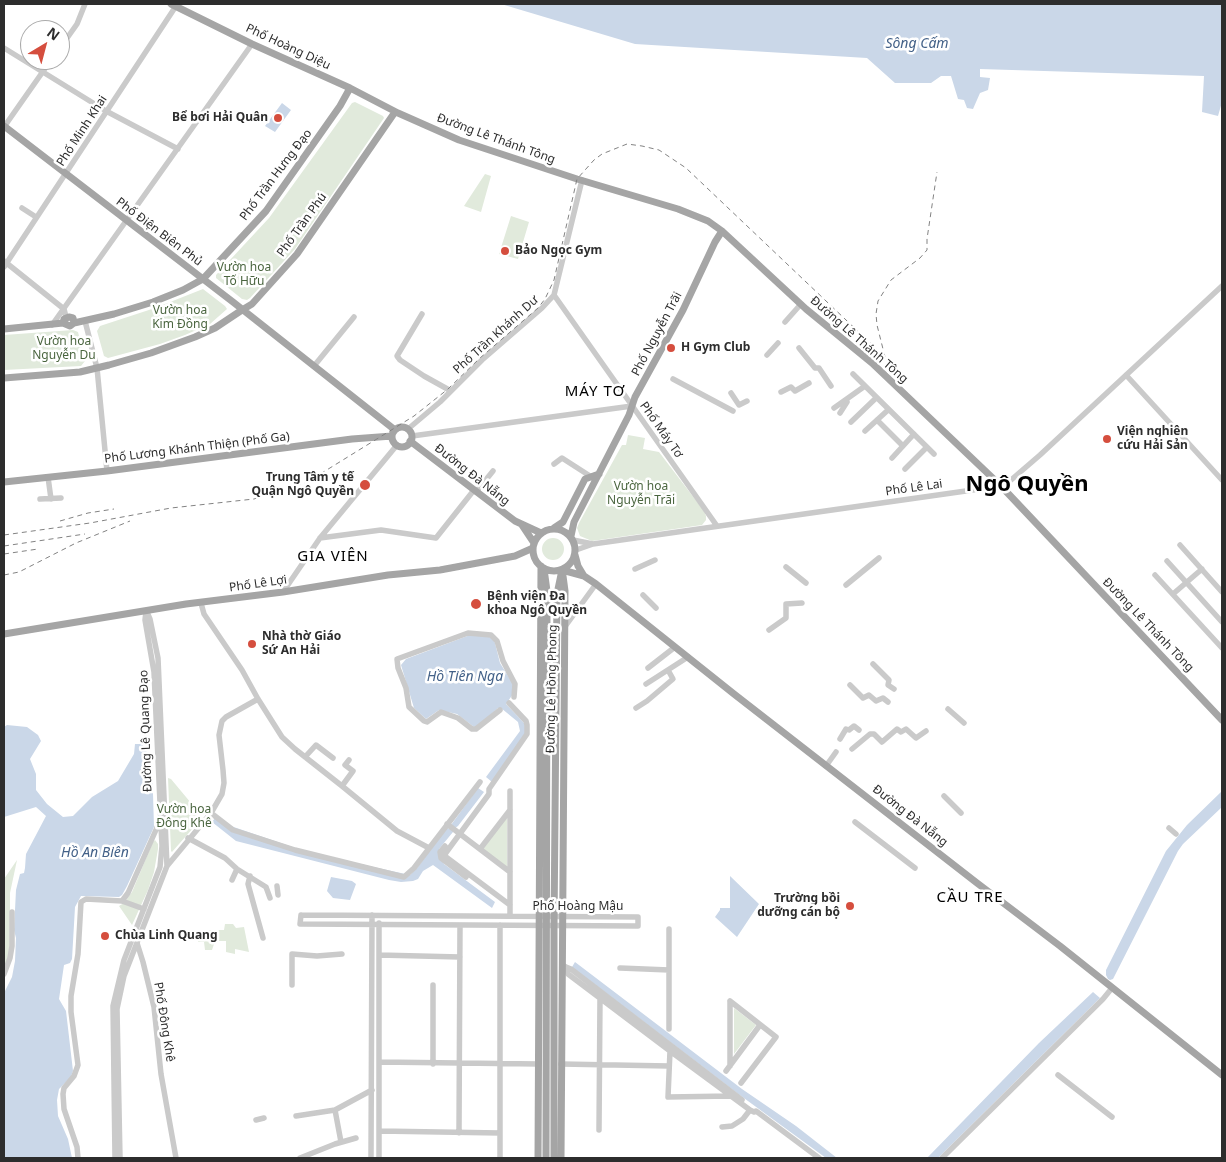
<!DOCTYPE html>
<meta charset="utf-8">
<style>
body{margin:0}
#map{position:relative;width:1226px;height:1162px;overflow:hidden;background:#fff;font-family:"Noto Sans",sans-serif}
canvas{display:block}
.frame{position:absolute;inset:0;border:5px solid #2d2d2d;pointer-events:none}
.north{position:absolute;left:20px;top:20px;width:50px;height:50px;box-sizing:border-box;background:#fff;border:1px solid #ababab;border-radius:50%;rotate:37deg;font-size:14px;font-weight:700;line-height:20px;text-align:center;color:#2d2d2d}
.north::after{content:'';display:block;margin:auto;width:18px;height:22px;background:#d54e3e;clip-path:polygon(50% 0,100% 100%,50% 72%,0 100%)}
</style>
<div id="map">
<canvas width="1226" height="1162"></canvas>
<div class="frame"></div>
<div class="north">N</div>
</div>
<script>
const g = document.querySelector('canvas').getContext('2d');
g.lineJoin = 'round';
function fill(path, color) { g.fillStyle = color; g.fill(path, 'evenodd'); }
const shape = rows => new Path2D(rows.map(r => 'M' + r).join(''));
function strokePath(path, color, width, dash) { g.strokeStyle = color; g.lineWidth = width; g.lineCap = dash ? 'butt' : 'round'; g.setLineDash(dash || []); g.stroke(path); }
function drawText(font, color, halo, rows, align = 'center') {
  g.font = font + ' "Noto Sans",sans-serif'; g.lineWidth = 5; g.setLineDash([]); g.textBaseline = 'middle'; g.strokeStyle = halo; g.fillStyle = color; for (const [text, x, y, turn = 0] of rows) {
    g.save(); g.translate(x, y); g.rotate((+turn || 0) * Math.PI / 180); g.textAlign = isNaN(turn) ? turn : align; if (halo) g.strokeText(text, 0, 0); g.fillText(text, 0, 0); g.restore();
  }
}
fill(shape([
 [355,102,383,116,384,118,295,249,250,298,247,300,242,299,216,278,216,275,269,218,352,103],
 [485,174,491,176,481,212,464,206],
 [511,216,529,222,518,259,499,254],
 [203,289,225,306,227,309,210,324,185,335,160,344,108,358,104,356,97,331,100,326,155,308],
 [73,330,78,332,85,361,81,366,4,370,4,335],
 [628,435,645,438,643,449,659,452,704,511,706,516,706,520,702,525,592,541,580,536,577,528,579,523,622,445,626,445],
 '542 549a11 11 0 1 1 22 0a11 11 0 1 1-22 0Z',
 [168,778,171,779,201,815,201,819,172,852,171,851],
 [507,817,507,867,483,849],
 [155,840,158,844,158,849,154,872,148,890,132,925,119,906,124,903,132,892,153,842],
 [17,860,10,893,10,958,4,973,4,879],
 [225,924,233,924,236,928,244,927,249,952,235,949,235,954,226,952,226,941,215,941,212,950,205,950,204,942,198,942,197,930,224,930],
 [734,1008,756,1025,734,1054]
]), '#e1eadc');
fill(shape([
 [501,4,1222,4,1222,102,1218,116,1202,112,1204,76,980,69,980,77,990,78,988,90,980,93,973,109,967,108,964,100,958,99,951,76,941,76,931,83,895,83,867,58,635,44],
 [282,103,291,110,275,132,265,126],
 [470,635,490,637,494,639,500,663,513,684,513,694,506,704,525,724,525,734,492,782,486,777,520,731,518,722,501,708,498,708,479,725,474,727,457,714,439,710,426,719,414,708,401,665,406,659],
 [7,725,27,727,38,735,41,741,30,759,36,774,36,790,47,804,63,817,73,816,92,797,118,781,134,754,135,744,142,744,152,761,154,827,127,886,122,895,119,897,81,896,75,907,72,959,70,963,64,965,59,999,66,1011,73,1071,71,1077,59,1089,57,1100,58,1116,68,1139,72,1158,4,1158,4,993,12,977,15,961,16,938,14,930,16,890,20,874,24,873,25,868,26,854,46,816,36,807,4,817,4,727],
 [478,788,484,792,458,826,455,828,451,825],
 [1222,791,1222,807,1183,844,1178,851,1113,979,1110,980,1108,979,1106,975,1106,970,1166,851,1187,825],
 [215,818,219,822,310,853,410,875,417,868,447,828,453,830,453,832,439,849,444,864,495,902,492,908,433,865,423,871,418,879,413,881,401,882,389,880,236,841,212,822],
 [730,876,759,904,737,937,715,917,720,910,720,908,730,908],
 [331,877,352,881,356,884,350,900,333,898,327,891],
 [575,962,742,1089,796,1126,837,1158,826,1158,737,1093,572,967],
 [1093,992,1100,998,938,1158,927,1158,1039,1043]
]), '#cad7e8');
strokePath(shape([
 [4,48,106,111,178,149],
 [60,48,77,24,85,4],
 [4,127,51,60],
 [22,208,36,217],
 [4,261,64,309,66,317],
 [4,267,176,6],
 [554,295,717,526],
 [422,314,397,356,400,360,424,376,451,391],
 [85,321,97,368,107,471],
 [785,322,801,304],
 [52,325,252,44],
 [799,348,815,368,819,368,831,386],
 [767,355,778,343],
 [314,366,354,317],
 [853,374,934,454],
 [1126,375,1222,480],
 [673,379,733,411],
 [781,392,791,387,795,391,809,383],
 [731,393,739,405,747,401],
 [834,408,865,386],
 [840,413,847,402],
 [877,420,903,446],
 [851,422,876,398],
 [408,429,440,402,482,360,542,308,554,295,582,180],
 [865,431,888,410],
 [412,436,632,406],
 [892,458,914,434],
 [554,464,562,458,590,476],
 [905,469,927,447],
 [48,477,51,499],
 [476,492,493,471],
 [40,499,61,498],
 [320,538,381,530,436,538,474,490],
 [573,540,593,544],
 [1180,545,1222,592],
 [576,550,593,544,1001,486,1011,480,1040,455,1222,286],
 [1167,561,1222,622],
 [786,567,806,583],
 [635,569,655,560],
 [1155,575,1222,648],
 [846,585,879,558],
 [283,592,320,538,397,445],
 [1173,594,1202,569],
 [643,595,656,608],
 [201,603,204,614,242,670,258,699,282,737,295,749,342,786,397,831,429,848],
 [147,612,150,619,158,658,167,866],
 [564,628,596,584],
 [769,630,786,618,786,604,802,603],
 [873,664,889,680,888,685,894,689],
 [648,668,675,647],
 [646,684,688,657],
 [850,685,863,698,869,695,876,701,883,698,888,702],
 [509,703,526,721,527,725,527,734,489,789,489,794,445,854,446,857,510,905],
 [636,708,647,701,673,679,668,670],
 [948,709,964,723],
 [500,710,476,729,472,729,458,718,441,712,427,722,424,721,409,707,406,688,398,668,397,659,468,633,491,635,497,641,503,661,515,684,514,697],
 [840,739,846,729,849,730,854,726,859,730],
 [852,749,870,734,874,734,882,742,897,729,901,732,906,729,916,738,926,731],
 [305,757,316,745,333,758],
 [826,766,836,752],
 [342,786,353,771,345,765,349,760],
 [510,791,510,916],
 [944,796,961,813],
 [211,813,233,830,295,850,404,877,414,868,480,782],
 [855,822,915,868],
 [447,824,510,872],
 [1169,828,1176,834],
 [188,838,225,858,237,869,266,887,270,898],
 [445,846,440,852,441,858,466,877],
 [480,849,510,810],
 [250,876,248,884,263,938],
 [232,880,237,869],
 [277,886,278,895],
 [122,901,128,893,159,823],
 [301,915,638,917,638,926,300,924,301,915],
 [379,923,379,1158],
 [137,943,143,962,154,1007,161,1074,176,1158],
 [379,955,460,957],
 [562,965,566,967,568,974,670,1051,750,1110,754,1112,756,1111,819,1158],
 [566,967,571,969,742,1100],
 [620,968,669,970,669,1029],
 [669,970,669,929],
 [4,974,10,958,12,946,12,912],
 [292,985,292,954,317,956,342,954],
 [433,985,433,1064],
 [730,1001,776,1037,741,1083],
 [670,1051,668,1097,731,1096],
 [379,1062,539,1064],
 [561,1064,669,1066],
 [730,1066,730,1001],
 [726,1071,760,1025],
 [1058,1075,1112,1117],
 [335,1110,341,1142],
 [296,1116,335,1110,372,1090],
 [256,1120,264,1118],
 [722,1127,732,1126,743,1119,750,1110],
 [599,1130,600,998],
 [379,1131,500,1133],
 [459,1133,460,925],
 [78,1158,77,1147,64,1109,63,1094,64,1088,74,1076,78,1065,71,1012,71,996,78,954,81,902,86,899,122,901,144,909],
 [115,1158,113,1006,124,960,160,867,162,846,154,672,145,620,146,611],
 [120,1158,117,1009,124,976,167,866,211,813,222,794,224,783,223,770,219,735,222,721,226,717,258,699],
 [300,1158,335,1144,356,1138],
 [371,1158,372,915],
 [500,1158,500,925],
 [942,1158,1103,999,1112,988]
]), '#cacaca', 5.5);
strokePath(shape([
 [171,4,252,44,350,88,398,113,459,140,577,179,678,209,708,221,722,231,806,309,872,363,1001,486,1222,720],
 [4,126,233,302,395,430],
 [63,323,70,326,74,323,114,314,153,302,183,290,203,279,266,211,340,106,350,88],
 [63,323,64,319,69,317,73,318,74,323],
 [4,329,63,323],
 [4,378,80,372,109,365,151,353,195,337,215,328,242,310,252,304,297,254,395,112],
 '392 437a10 10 0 1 1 20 0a10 10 0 1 1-20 0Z',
 [410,441,515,521,541,533],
 [4,482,107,471,352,439,392,436],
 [522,525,534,543],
 [554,528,563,522,585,479,599,474],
 '533 550a21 21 0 1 1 42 0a21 21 0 1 1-42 0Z',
 [571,536,574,522,629,415,635,397,683,310,715,242,722,231],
 [575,555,578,566,584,576],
 [544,569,547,591,546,1158],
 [562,570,584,576,596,584,734,694,977,883,1060,946,1222,1075],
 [4,634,186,604,283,592,388,575,440,570,515,556,533,548],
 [538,1158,541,566],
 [554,1158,554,926,557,594,562,570],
 [561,1158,565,591,563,576]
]), '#a5a5a5', 7);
strokePath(shape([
 [885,357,877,325,876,314,878,301,891,280,920,258,927,250,927,239,937,172],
 [60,521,88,513,114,509],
 [4,535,90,523,171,508,254,499,304,483,317,476,414,416,448,389,480,358,538,308,545,299,554,280,577,179,594,160,602,154,627,144,642,146,659,150,686,168,885,357],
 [4,546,85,534],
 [4,554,38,549],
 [4,575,19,572,76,543,130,521]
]), '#828282', 1, [5, 4]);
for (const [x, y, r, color] of [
 [278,118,5,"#d54e3e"],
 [505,251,5,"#d54e3e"],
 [671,348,5,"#d54e3e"],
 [1107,439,5,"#d54e3e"],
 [365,485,6,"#d54e3e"],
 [476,604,6,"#d54e3e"],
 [252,644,5,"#d54e3e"],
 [850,906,5,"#d54e3e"],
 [105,936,5,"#d54e3e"]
]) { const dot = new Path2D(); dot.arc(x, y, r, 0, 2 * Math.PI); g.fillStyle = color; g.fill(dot); strokePath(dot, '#fff', 2); }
drawText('12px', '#2d2d2d', '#fff', [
 ["Phố Hoàng Diệu",288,47,25],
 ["Phố Minh Khai",82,131,-57],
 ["Đường Lê Thánh Tông",496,139,20],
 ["Phố Trần Hưng Đạo",276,175,-53],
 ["Phố Trần Phú",302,225,-54],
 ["Phố Điện Biên Phủ",159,232,37],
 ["Phố Nguyễn Trãi",657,334,-62],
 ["Phố Trần Khánh Dư",496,335,-42],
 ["Đường Lê Thánh Tông",859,340,41],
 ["Phố Máy Tơ",661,430,55],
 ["Phố Lương Khánh Thiện (Phố Ga)",197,448,-7],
 ["Đường Đà Nẵng",472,475,38],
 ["Phố Lê Lai",914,488,-8],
 ["Phố Lê Lợi",258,584,-8],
 ["Đường Lê Thánh Tông",1148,625,46],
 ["Đường Lê Hồng Phong",552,689,-89],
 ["Đường Lê Quang Đạo",146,731,-92],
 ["Đường Đà Nẵng",910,816,38],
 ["Phố Hoàng Mậu",578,907],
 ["Phố Đông Khê",164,1022,81]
]);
drawText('bold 12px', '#2d2d2d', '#fff', [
 ["Bể bơi Hải Quân",268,118,"right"],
 ["Bảo Ngọc Gym",515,251],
 ["H Gym Club",681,348],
 ["Viện nghiên",1117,432],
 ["cứu Hải Sản",1117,446],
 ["Trung Tâm y tế",354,478,"right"],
 ["Quận Ngô Quyền",354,492,"right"],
 ["Bệnh viện Đa",487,597],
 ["khoa Ngô Quyền",487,611],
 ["Nhà thờ Giáo",262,637],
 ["Sứ An Hải",262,651],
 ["Trường bồi",840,899,"right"],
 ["dưỡng cán bộ",840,913,"right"],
 ["Chùa Linh Quang",115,936]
], 'left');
drawText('12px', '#4a653f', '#fff', [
 ["Vườn hoa",244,268],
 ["Tố Hữu",244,282],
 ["Vườn hoa",180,311],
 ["Kim Đồng",180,325],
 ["Vườn hoa",64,342],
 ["Nguyễn Du",64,356],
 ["Vườn hoa",641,487],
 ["Nguyễn Trãi",641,501],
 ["Vườn hoa",184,810],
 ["Đông Khê",184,824]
]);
drawText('italic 14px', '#436188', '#fff', [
 ["Sông Cấm",917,44],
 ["Hồ Tiên Nga",465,677],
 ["Hồ An Biên",95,853]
]);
g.letterSpacing = '1px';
drawText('15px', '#000', '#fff', [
 ["MÁY TƠ",595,392],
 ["GIA VIÊN",333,557],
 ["CẦU TRE",970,898]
]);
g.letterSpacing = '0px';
drawText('bold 22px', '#000', '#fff', [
 ["Ngô Quyền",1027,485]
]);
</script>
